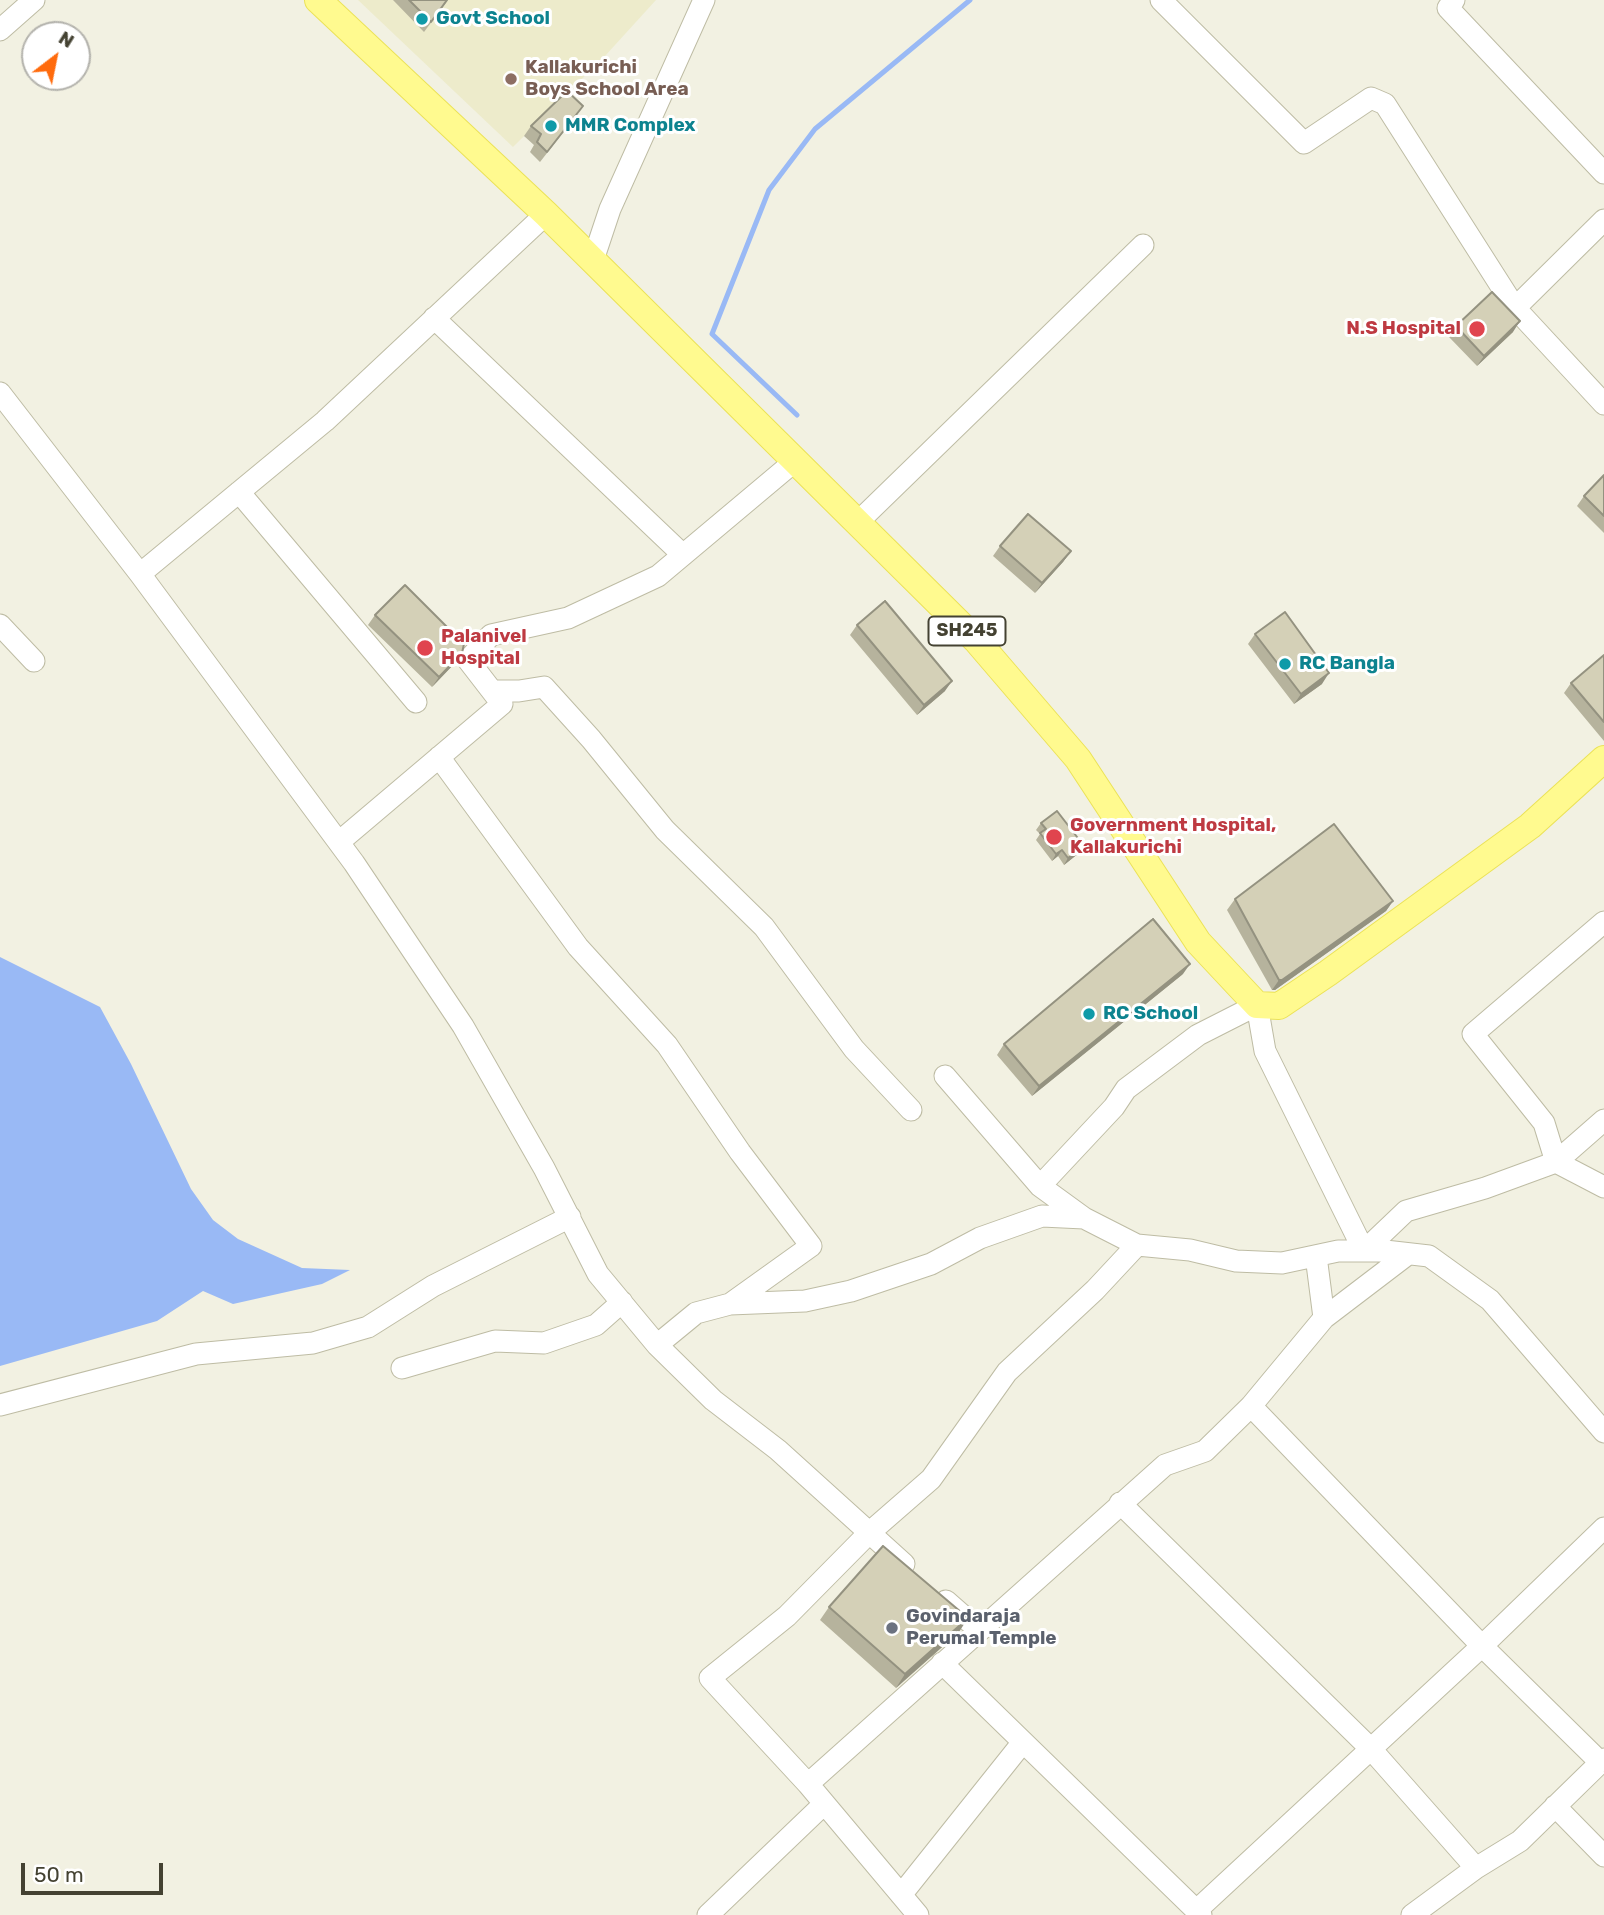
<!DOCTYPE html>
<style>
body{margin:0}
#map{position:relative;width:1604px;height:1915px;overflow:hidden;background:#f2f1e2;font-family:Rubik,sans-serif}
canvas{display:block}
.north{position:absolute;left:21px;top:21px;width:70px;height:70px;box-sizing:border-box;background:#fff;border:2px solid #b4b3ad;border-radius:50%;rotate:32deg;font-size:19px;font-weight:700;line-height:28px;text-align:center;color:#444232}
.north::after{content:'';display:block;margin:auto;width:24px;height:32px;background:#ff6b0d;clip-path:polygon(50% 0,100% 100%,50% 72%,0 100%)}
.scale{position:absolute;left:21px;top:1863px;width:142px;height:32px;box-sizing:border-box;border:4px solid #444232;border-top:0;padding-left:9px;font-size:21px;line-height:24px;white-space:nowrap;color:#444232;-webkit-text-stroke:5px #fff;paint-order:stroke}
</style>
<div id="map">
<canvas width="1604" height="1915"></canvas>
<div class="north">N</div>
<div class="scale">50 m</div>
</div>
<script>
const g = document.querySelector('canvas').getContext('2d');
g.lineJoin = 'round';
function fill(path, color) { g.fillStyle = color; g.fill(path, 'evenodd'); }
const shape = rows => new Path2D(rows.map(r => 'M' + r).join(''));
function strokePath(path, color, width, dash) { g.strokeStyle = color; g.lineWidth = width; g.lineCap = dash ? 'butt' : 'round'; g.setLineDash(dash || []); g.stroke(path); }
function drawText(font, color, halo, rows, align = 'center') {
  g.font = font + ' Rubik,sans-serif'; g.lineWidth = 6; g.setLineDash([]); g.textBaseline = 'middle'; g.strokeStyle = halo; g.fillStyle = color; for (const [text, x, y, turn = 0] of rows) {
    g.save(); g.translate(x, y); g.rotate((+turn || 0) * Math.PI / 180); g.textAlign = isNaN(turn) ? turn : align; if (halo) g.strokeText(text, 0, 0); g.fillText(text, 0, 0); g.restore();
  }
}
fill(shape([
 [358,0,656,0,605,56,513,147]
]), '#edebcb');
fill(shape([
 [0,957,100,1007,131,1064,191,1189,213,1220,238,1239,302,1268,350,1270,322,1284,233,1304,203,1291,157,1321,0,1366]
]), '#99b9f5');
strokePath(shape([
 [797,415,712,334,769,190,815,129,970,0]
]), '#99b9f5', 5);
const minor = shape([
 [1161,0,1304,143,1371,98,1385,104,1515,308],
 [1454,0,1448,8,1604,173],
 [0,30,34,0],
 [1604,220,1515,308,1604,404],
 [593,260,610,209,704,0],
 [434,318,683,555],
 [0,393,140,574,354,863,463,1026,544,1168,598,1274,657,1345,713,1400,778,1450,904,1564],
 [239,492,416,702],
 [858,522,1143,245],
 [140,574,325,421,546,214],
 [0,625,34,661],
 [493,691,519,691,544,687,591,739,665,830,764,927,854,1049,911,1110],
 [439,757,578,947,667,1045,740,1152,811,1246,730,1304],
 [339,842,502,704,468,660,491,635,568,618,658,576,795,461],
 [1604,922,1473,1034,1544,1123,1556,1162,1604,1120],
 [945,1076,1040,1186,1084,1218],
 [1040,1186,1114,1107,1126,1089,1198,1035,1257,1005,1265,1051,1364,1251,1406,1211,1485,1188,1556,1162,1604,1187],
 [1324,1318,1408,1254],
 [657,1345,696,1313,730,1304,805,1301,851,1291,931,1264,980,1238,1042,1216,1084,1218,1137,1245,1190,1250,1236,1261,1282,1263,1338,1251,1385,1251,1429,1256,1490,1300,1604,1432],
 [402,1368,495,1341,544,1343,596,1325,622,1302],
 [0,1405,196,1354,313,1343,368,1327,433,1286,570,1217],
 [1251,1406,1482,1646,1600,1762],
 [1120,1503,1371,1749,1476,1868],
 [946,1601,979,1630],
 [942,1663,1201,1915],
 [808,1784,1165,1465,1205,1451,1251,1406,1324,1318,1316,1256],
 [1555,1806,1604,1856],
 [901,1895,1023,1742],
 [1197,1910,1482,1646,1604,1528],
 [708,1915,824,1804],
 [918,1915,808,1784,710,1678,787,1616,869,1533,931,1479,1007,1372,1095,1290,1137,1245],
 [1412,1915,1476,1868,1520,1841,1604,1759]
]);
const major = shape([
 [318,0,546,214,976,640,1078,759,1198,942,1257,1005,1279,1006,1328,973,1530,826,1604,759]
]);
strokePath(minor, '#bebca4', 23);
strokePath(major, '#ebe257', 28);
strokePath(minor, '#fff', 21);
strokePath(major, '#fffa8f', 26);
fill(shape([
 [393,0,448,0,424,32],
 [576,116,540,162,530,152,534,145,524,136,531,126],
 [1456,326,1513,332,1477,366,1449,337],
 [1604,475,1604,533,1577,506,1584,496],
 [1000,546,1071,551,1063,562,1035,593,993,556],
 [375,615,455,663,432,687,368,625],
 [857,625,945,691,917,715,850,635],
 [1255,634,1322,684,1294,704,1248,644],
 [1604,655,1604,741,1564,693,1571,683],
 [1041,823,1079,853,1064,865,1058,856,1052,861,1036,840,1040,834,1036,830],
 [1235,899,1393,901,1386,911,1275,990,1272,990,1227,910],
 [1183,974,1032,1096,997,1055,1004,1044],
 [829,1607,959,1632,896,1688,820,1620]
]), '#b6b39d');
fill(shape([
 [1520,321,1513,332,1477,366,1484,356],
 [1071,551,1063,562,1035,593,1042,583],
 [462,653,455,663,432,687,439,677],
 [1329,673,1322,684,1294,704,1301,694],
 [952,681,945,691,917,715,924,705],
 [1084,846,1079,853,1064,865,1068,858],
 [1062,850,1058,856,1052,861,1056,854],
 [1393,901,1386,911,1275,990,1272,990,1279,980],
 [1190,964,1183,974,1032,1096,1039,1086],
 [968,1618,959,1632,896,1688,905,1674]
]), '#949280');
const building = shape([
 [409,0,447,0,431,22,409,0],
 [567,91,583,106,547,152,537,142,541,134,531,126,567,91],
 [1492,292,1520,321,1484,356,1456,326,1492,292],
 [1604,475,1604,516,1584,496,1604,475],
 [1028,514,1071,551,1042,583,1000,546,1028,514],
 [405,585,464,644,462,653,439,677,375,615,405,585],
 [885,601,952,681,924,705,857,625,885,601],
 [1285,612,1329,673,1301,694,1255,634,1285,612],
 [1604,655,1604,722,1571,683,1604,655],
 [1057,811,1084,846,1068,858,1062,850,1056,854,1040,833,1046,829,1041,823,1057,811],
 [1334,824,1393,901,1282,980,1279,980,1235,899,1334,824],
 [1153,919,1190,964,1039,1086,1004,1044,1153,919],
 [883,1546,968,1618,905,1674,829,1607,883,1546]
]);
fill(building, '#d4d0b7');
strokePath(building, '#949280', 2);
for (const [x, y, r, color] of [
 [422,19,7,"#0f9aa8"],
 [511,79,7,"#8d6e63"],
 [551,126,7,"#0f9aa8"],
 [1477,329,9,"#e0444e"],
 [425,648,9,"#e0444e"],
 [1285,664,7,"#0f9aa8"],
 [1054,837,9,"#e0444e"],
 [1089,1014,7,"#0f9aa8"],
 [892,1628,7,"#6b7280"]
]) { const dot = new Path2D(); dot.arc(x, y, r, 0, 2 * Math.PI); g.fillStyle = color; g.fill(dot); strokePath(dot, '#fff', 2.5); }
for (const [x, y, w] of [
 [967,631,77]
]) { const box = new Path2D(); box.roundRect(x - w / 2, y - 14.5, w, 29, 5); g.fillStyle = '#fff'; g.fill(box); strokePath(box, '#444232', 2); }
drawText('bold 18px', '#444232', null, [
 ["SH245",967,631]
]);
drawText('bold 19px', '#0d838f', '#fff', [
 ["Govt School",436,19],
 ["MMR Complex",565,126],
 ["RC Bangla",1299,664],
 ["RC School",1103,1014]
], 'left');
drawText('bold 19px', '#785e54', '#fff', [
 ["Kallakurichi",525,68],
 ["Boys School Area",525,90]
], 'left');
drawText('bold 19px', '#be3a42', '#fff', [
 ["N.S Hospital",1461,329,"right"],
 ["Palanivel",441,637],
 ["Hospital",441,659],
 ["Government Hospital,",1070,826],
 ["Kallakurichi",1070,848]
], 'left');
drawText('bold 19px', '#5b616d', '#fff', [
 ["Govindaraja",906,1617],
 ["Perumal Temple",906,1639]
], 'left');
</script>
